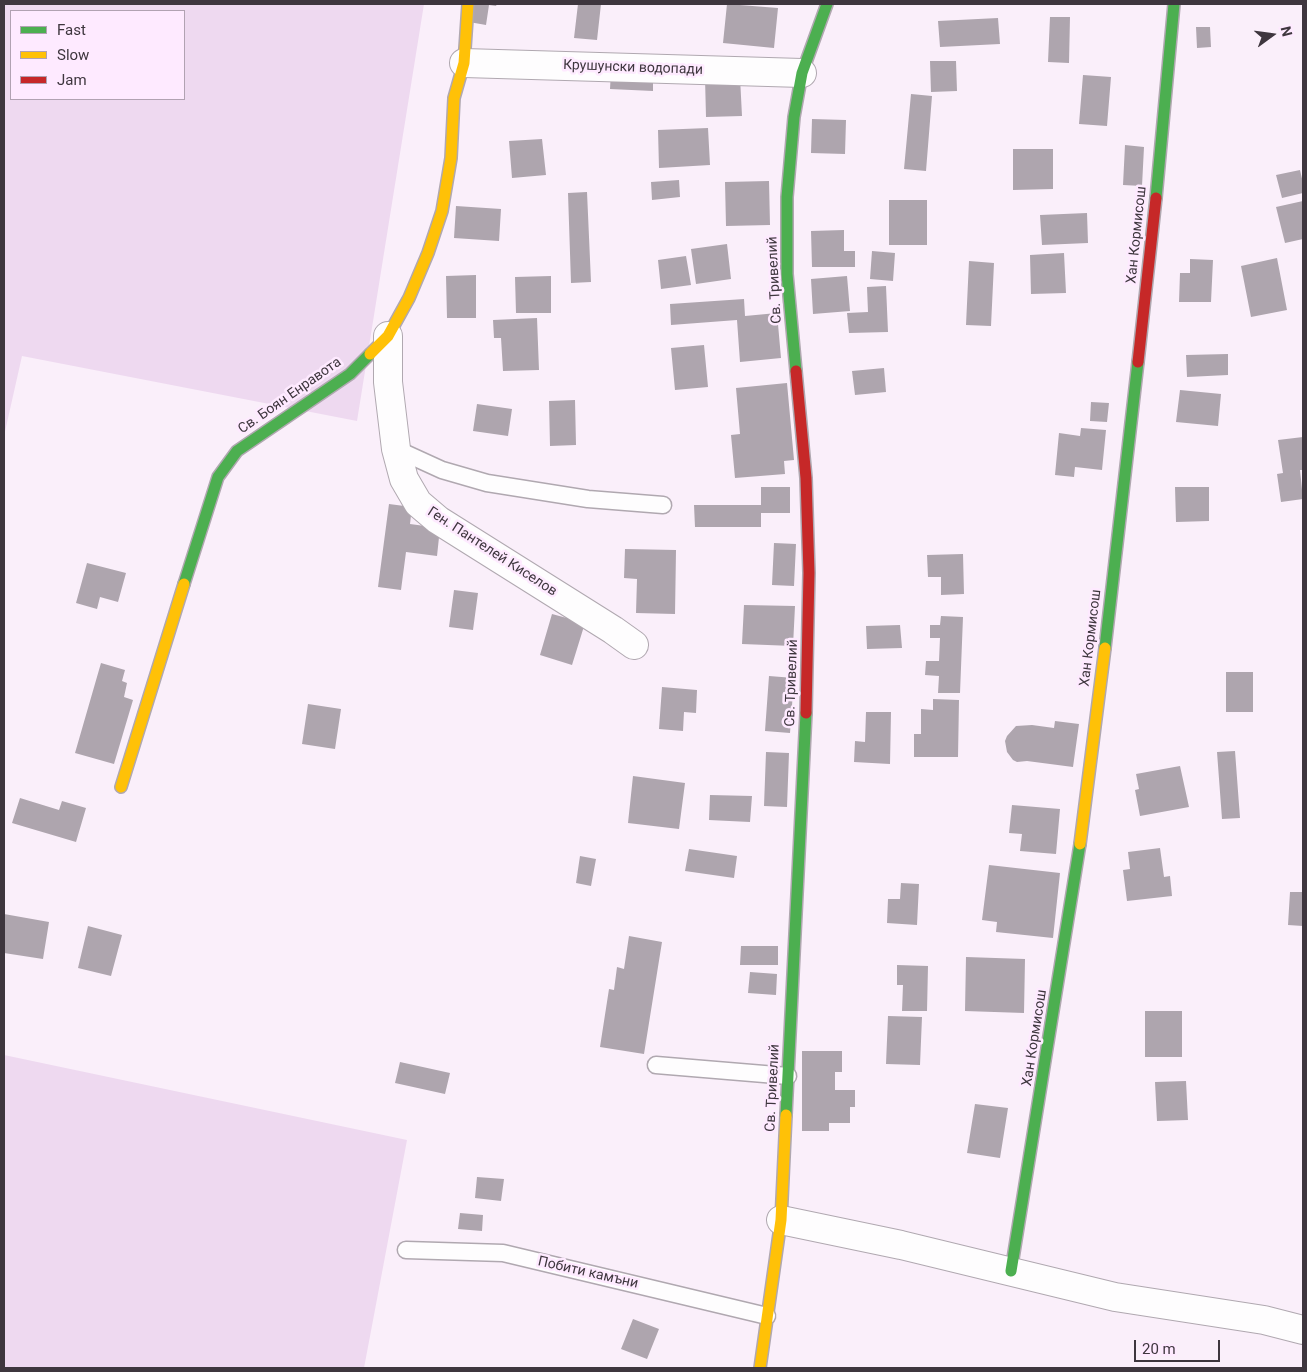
<!DOCTYPE html>
<meta charset="utf-8">
<style>
body{margin:0}
#map{position:relative;width:1307px;height:1372px;overflow:hidden;background:#faeffa;font-family:Roboto,sans-serif}
canvas{display:block}
.frame{position:absolute;inset:0;border:5px solid #3e363e;pointer-events:none}
.legend{position:absolute;left:10px;top:10px;width:175px;height:90px;box-sizing:border-box;background:#feeaff;border:1px solid #b1a2b2;margin:0;padding:6px 9px;list-style:none;font-size:15px;color:#3e363e}
.legend li{display:flex;align-items:center;gap:10px;height:25px}
.legend b{width:25px;border:1px solid #b1a2b2}
.north{position:absolute;left:1247px;top:10px;width:50px;height:50px;-webkit-text-stroke:4px #feeaff;paint-order:stroke;rotate:76deg;font-size:14px;font-weight:700;line-height:20px;text-align:center;color:#3e363e}
.north::after{content:'';display:block;margin:auto;width:18px;height:22px;background:#3e363e;clip-path:polygon(50% 0,100% 100%,50% 72%,0 100%)}
.scale{position:absolute;left:1134px;top:1340px;width:86px;height:22px;box-sizing:border-box;border:2px solid #3e363e;border-top:0;padding-left:6px;font-size:15px;line-height:18px;white-space:nowrap;color:#3e363e;-webkit-text-stroke:4px #feeaff;paint-order:stroke}
</style>
<div id="map">
<canvas width="1307" height="1372"></canvas>
<div class="frame"></div>
<ul class="legend">
<li><b style="height:6px;background:#4caf50"></b>Fast</li>
<li><b style="height:6px;background:#ffc107"></b>Slow</li>
<li><b style="height:6px;background:#c62828"></b>Jam</li>
</ul>
<div class="north">N</div>
<div class="scale">20 m</div>
</div>
<script>
const g = document.querySelector('canvas').getContext('2d');
g.lineJoin = 'round';
function fill(path, color) { g.fillStyle = color; g.fill(path, 'evenodd'); }
const shape = rows => new Path2D(rows.map(r => 'M' + r).join(''));
function strokePath(path, color, width, dash) { g.strokeStyle = color; g.lineWidth = width; g.lineCap = dash ? 'butt' : 'round'; g.setLineDash(dash || []); g.stroke(path); }
function drawText(font, color, halo, rows, align = 'center') {
  g.font = font + ' Roboto,sans-serif'; g.lineWidth = 5; g.setLineDash([]); g.textBaseline = 'middle'; g.strokeStyle = halo; g.fillStyle = color; for (const [text, x, y, turn = 0] of rows) {
    g.save(); g.translate(x, y); g.rotate((+turn || 0) * Math.PI / 180); g.textAlign = isNaN(turn) ? turn : align; if (halo) g.strokeText(text, 0, 0); g.fillText(text, 0, 0); g.restore();
  }
}
fill(shape([
 [4,4,424,4,357,421,22,356,4,436],
 [11,11,184,11,184,99,11,99],
 [4,1055,407,1140,364,1368,4,1368]
]), '#eed9f0');
fill(shape([
 [472,4,497,4,496,6,489,5,486,25,469,22],
 [578,4,601,4,597,40,574,38],
 [727,4,778,8,774,48,723,43],
 [1050,17,1070,17,1069,63,1048,62],
 [998,18,1000,44,940,47,938,21],
 [1196,27,1210,27,1211,47,1197,48],
 [930,61,956,61,957,91,931,92],
 [611,71,653,73,653,91,610,89],
 [1083,75,1111,77,1107,126,1079,124],
 [740,77,742,116,706,117,705,78],
 [911,94,932,96,926,171,904,169],
 [812,119,846,120,845,154,811,153],
 [708,128,710,165,659,168,658,130],
 [542,139,546,175,512,178,509,141],
 [1125,145,1144,147,1142,186,1123,185],
 [1013,149,1053,149,1053,189,1013,190],
 [1300,170,1303,183,1303,193,1282,198,1276,175],
 [679,180,680,197,652,200,651,182],
 [769,181,770,225,726,226,725,182],
 [587,192,591,282,571,283,568,193],
 [889,200,927,200,927,245,889,245],
 [1303,201,1303,239,1285,243,1276,207],
 [456,206,501,209,499,241,454,238],
 [1087,213,1088,243,1042,245,1040,215],
 [844,230,844,251,855,251,855,267,812,267,811,231],
 [727,244,731,279,696,284,691,249],
 [872,251,895,253,893,281,870,279],
 [1064,253,1066,293,1031,294,1030,255],
 [686,256,691,285,661,289,658,260],
 [1277,258,1287,310,1251,317,1241,266],
 [1190,259,1213,260,1211,302,1179,302,1180,273,1190,273],
 [969,261,994,263,991,326,966,325],
 [476,275,476,318,447,318,446,276],
 [551,276,551,313,516,313,515,277],
 [847,276,850,311,813,314,811,279],
 [886,286,888,332,849,333,847,313,868,312,867,287],
 [744,299,745,316,777,313,781,358,740,362,737,320,671,325,670,304],
 [537,318,539,370,503,371,501,338,494,338,493,320],
 [704,345,708,387,675,390,671,348],
 [1228,354,1228,375,1187,377,1186,355],
 [884,368,886,392,855,395,852,371],
 [787,383,794,460,784,461,785,474,735,478,731,435,740,434,736,388],
 [1180,390,1221,394,1218,426,1176,422],
 [575,400,576,445,550,446,549,401],
 [1091,402,1109,403,1107,422,1090,421],
 [477,404,512,409,508,436,473,431],
 [1081,428,1106,430,1102,470,1075,467,1074,477,1055,475,1059,433,1080,436],
 [1303,437,1303,470,1300,470,1303,499,1281,502,1277,474,1283,473,1278,440],
 [761,487,790,487,790,513,761,513,761,527,695,527,694,505,761,505],
 [1175,487,1209,487,1209,521,1176,522],
 [389,504,412,507,410,524,440,528,437,556,406,552,401,590,378,587],
 [774,543,796,544,794,586,772,585],
 [625,549,676,550,675,614,636,613,637,579,624,578],
 [963,554,964,594,941,595,941,577,928,577,927,555],
 [87,563,126,573,118,602,100,597,97,609,76,603],
 [454,590,478,593,473,630,449,627],
 [744,605,795,606,793,646,742,644],
 [552,614,585,623,572,665,540,655],
 [941,616,963,617,960,693,938,693,939,676,925,675,926,661,939,661,940,638,930,638,930,625,940,625],
 [900,625,902,648,867,649,866,626],
 [101,663,125,670,122,681,127,683,124,697,133,700,114,764,75,753],
 [1226,672,1253,672,1253,712,1226,712],
 [769,676,794,678,790,733,765,731],
 [662,687,697,690,696,713,684,712,683,731,659,729],
 [933,699,959,700,958,757,914,757,914,734,921,734,921,709,933,710],
 [308,704,341,709,335,749,302,744],
 [866,712,891,712,890,764,854,762,855,741,865,742],
 [1055,721,1079,724,1073,767,1027,761,1017,762,1013,760,1007,752,1005,741,1007,736,1016,726,1032,725,1054,728],
 [1235,751,1240,818,1222,819,1217,752],
 [766,752,789,753,787,807,764,806],
 [1180,766,1189,807,1140,816,1135,790,1139,789,1136,774],
 [633,776,685,783,679,829,628,823],
 [710,795,752,796,750,822,709,820],
 [20,798,59,810,62,801,86,808,76,842,12,823],
 [1012,805,1060,809,1056,854,1020,851,1022,834,1009,833],
 [1160,848,1164,877,1170,876,1172,896,1127,901,1123,870,1130,869,1128,852],
 [689,849,737,856,734,878,685,871],
 [580,856,596,859,591,886,576,883],
 [989,865,1060,873,1053,938,996,932,997,922,982,920],
 [901,883,919,884,917,925,887,923,888,899,900,899],
 [1290,892,1303,892,1303,926,1288,925],
 [4,914,49,922,43,959,4,953],
 [88,926,122,935,111,976,78,968],
 [629,936,662,942,644,1054,600,1047,609,989,614,990,617,967,624,969],
 [741,946,778,946,778,965,740,965],
 [966,957,1025,959,1024,1013,965,1011],
 [897,965,928,966,927,1011,902,1011,903,985,897,985],
 [750,972,777,974,776,995,748,993],
 [1145,1011,1182,1011,1182,1057,1145,1057],
 [888,1016,922,1017,920,1065,886,1064],
 [802,1051,842,1051,842,1072,835,1072,835,1090,855,1090,855,1107,850,1107,850,1123,829,1123,829,1131,802,1131],
 [400,1062,450,1073,445,1094,395,1083],
 [1186,1081,1188,1120,1157,1121,1155,1082],
 [975,1104,1008,1108,1000,1158,967,1153],
 [477,1177,504,1179,501,1201,475,1198],
 [460,1213,483,1215,482,1231,458,1229],
 [633,1319,659,1329,647,1359,621,1349]
]), '#aea5ae');
const lane = shape([
 [396,449,442,470,487,483,588,499,663,505],
 [656,1065,788,1076],
 [406,1250,503,1253,767,1316]
]);
const street = shape([
 [464,63,802,73],
 [388,336,388,382,396,449,404,479,418,503,438,520,613,630,634,645],
 [781,1220,901,1245,1115,1297,1264,1320,1303,1330]
]);
const fast = shape([
 [1156,198,1174,4],
 [796,371,787,274,787,197,794,117,802,73,827,4],
 [184,584,218,477,237,451,350,374,370,354],
 [1105,648,1138,362],
 [786,1115,806,713],
 [1011,1271,1080,844]
]);
const slow = shape([
 [370,354,388,336,409,298,428,253,442,211,451,158,454,98,464,63,468,4],
 [121,787,184,584],
 [1080,844,1105,648],
 [760,1368,781,1220,786,1115]
]);
const jam = shape([
 [1138,362,1156,198],
 [796,371,806,478,809,573,806,713]
]);
strokePath(lane, '#b0a8b0', 19);
strokePath(street, '#b0a8b0', 30);
strokePath(fast, '#b0a8b0', 14);
strokePath(slow, '#b0a8b0', 14);
strokePath(jam, '#b0a8b0', 14);
strokePath(lane, '#fefdfe', 16);
strokePath(street, '#fefdfe', 28);
strokePath(fast, '#4caf50', 11);
strokePath(slow, '#ffc107', 11);
strokePath(jam, '#c62828', 11);
drawText('14px', '#3e363e', '#feeaff', [
 ["Крушунски водопади",633,68,2],
 ["Хан Кормисош",1137,235,-84],
 ["Св. Тривелий",775,280,-93],
 ["Св. Боян Енравота",290,396,-35],
 ["Ген. Пантелей Киселов",492,552,33],
 ["Хан Кормисош",1091,638,-83],
 ["Св. Тривелий",792,683,-88],
 ["Хан Кормисош",1035,1038,-81],
 ["Св. Тривелий",773,1088,-87],
 ["Побити камъни",588,1273,13]
]);
</script>
